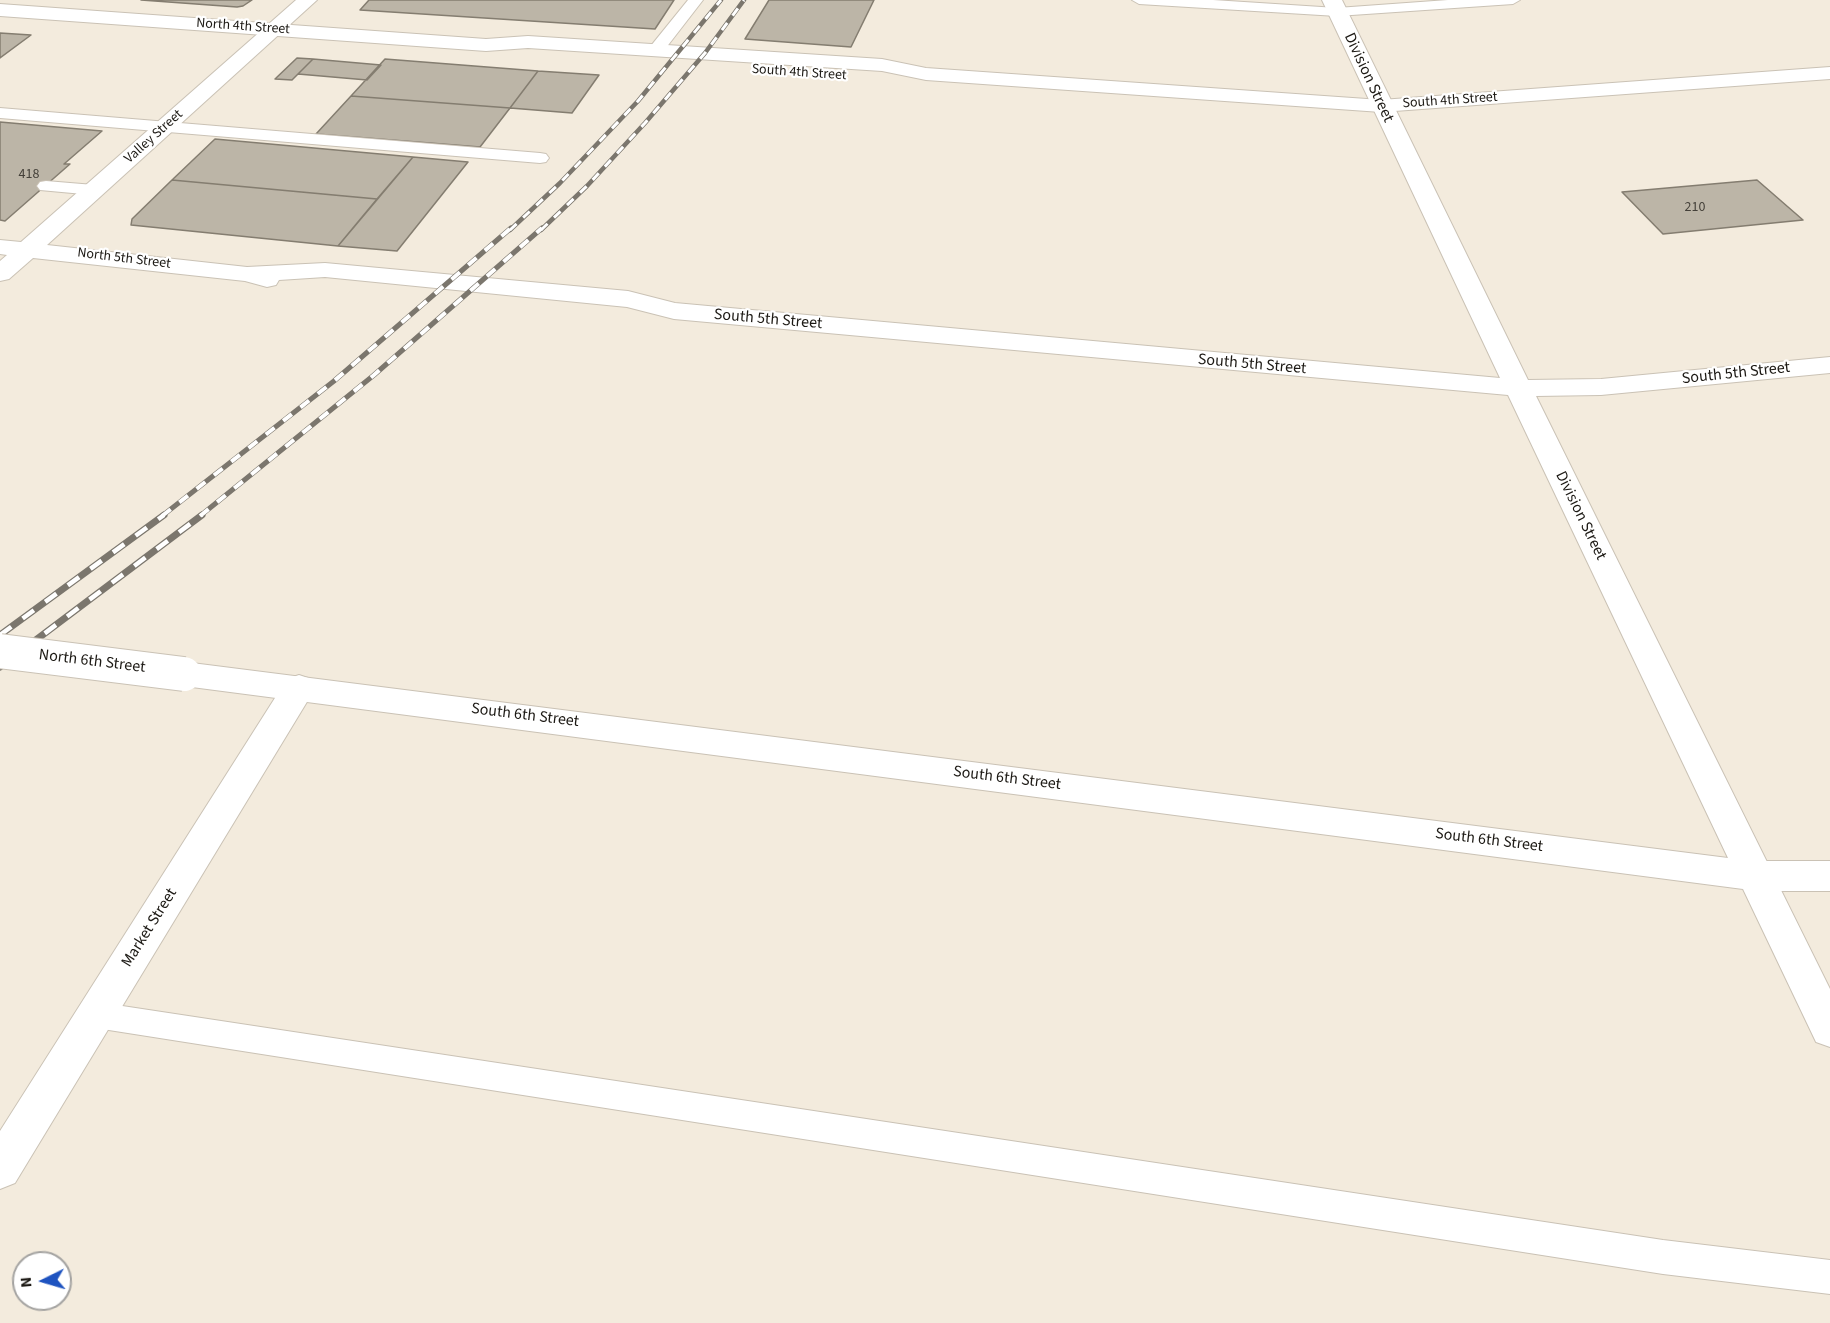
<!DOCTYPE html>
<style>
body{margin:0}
#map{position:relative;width:1830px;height:1323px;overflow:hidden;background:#f3ebdd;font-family:"Source Sans 3",sans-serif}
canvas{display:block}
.north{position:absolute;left:12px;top:1251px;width:60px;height:60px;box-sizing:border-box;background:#fff;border:2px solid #a4a3a1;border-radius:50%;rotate:265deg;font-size:16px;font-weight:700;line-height:24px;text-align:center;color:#1c1914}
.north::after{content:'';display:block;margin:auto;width:21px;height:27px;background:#1e53c0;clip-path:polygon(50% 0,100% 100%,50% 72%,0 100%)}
</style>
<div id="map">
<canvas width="1830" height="1323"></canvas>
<div class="north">N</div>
</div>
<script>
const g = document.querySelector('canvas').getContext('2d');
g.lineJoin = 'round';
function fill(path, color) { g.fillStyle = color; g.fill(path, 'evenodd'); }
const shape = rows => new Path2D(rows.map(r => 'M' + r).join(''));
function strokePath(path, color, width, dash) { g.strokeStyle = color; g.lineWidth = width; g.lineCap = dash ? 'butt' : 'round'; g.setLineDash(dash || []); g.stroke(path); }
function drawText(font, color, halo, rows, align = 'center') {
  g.font = font + ' "Source Sans 3",sans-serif'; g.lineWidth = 4.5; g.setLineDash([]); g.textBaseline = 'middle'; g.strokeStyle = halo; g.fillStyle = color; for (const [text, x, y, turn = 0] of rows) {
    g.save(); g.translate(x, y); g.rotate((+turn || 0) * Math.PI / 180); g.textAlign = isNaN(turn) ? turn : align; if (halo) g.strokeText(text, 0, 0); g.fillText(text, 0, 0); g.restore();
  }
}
const building = shape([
 [141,0,252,0,243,6,237,7,141,0],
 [369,0,674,0,655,29,360,10,369,0],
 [769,0,874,0,851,47,745,39,769,0],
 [0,33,31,35,0,58,0,33],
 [297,58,313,59,292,80,275,79,297,58],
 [313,59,381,65,367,80,298,74,313,59],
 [385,59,538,71,510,108,351,96,385,59],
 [538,71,599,75,572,113,510,108,538,71],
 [351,96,510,108,480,147,316,134,351,96],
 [0,122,102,131,64,164,70,164,5,221,0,220,0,122],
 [215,139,413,157,377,199,172,180,215,139],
 [413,157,468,162,397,251,338,246,413,157],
 [172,180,355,197,377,199,338,246,131,225,132,219,172,180],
 [1757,180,1803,220,1663,234,1622,192,1757,180]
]);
fill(building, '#bcb5a7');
strokePath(building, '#847d70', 1.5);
const service = shape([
 [688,0,703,0,662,53,650,53,648,50,650,47,688,0],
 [1132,0,1213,0,1337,8,1448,0,1520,0,1513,4,1337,16,1139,4,1132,0],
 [0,108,540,153,546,154,549,158,546,162,540,163,0,118,0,108],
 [46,181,94,185,100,186,103,190,100,194,94,195,40,190,37,186,40,182,46,181],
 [96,1002,1663,1240,1830,1260,1830,1294,1663,1274,96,1028,85,1024,80,1015,85,1006,96,1002]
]);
const minor = shape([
 [0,4,486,39,528,36,882,59,926,68,1381,100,1830,67,1830,79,1381,112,926,80,882,71,528,48,486,51,0,16,0,4],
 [299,675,311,679,316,687,15,1183,0,1189,0,1131,287,679,299,675],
 [1755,861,1830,861,1830,891,1755,891,1742,886,1736,876,1742,866,1755,861]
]);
const tertiary = shape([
 [296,0,317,0,47,245,247,267,325,263,628,291,675,303,1500,378,1322,0,1342,0,1528,380,1601,379,1830,357,1830,373,1601,395,1536,396,1830,989,1830,1047,1816,1042,1743,889,184,686,172,682,167,674,172,666,184,662,1728,858,1508,395,674,319,627,307,325,277,279,280,276,285,267,287,245,281,33,258,9,279,0,281,0,261,7,255,0,254,0,240,21,242,296,0]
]);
strokePath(service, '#cac2b5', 2);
strokePath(minor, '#cac2b5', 2);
strokePath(tertiary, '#cac2b5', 2);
fill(service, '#fff');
fill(minor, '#fff');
fill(tertiary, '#fff');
const railFar2 = shape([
 [510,230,560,183,638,101,721,0],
 [541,230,587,186,645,123,705,53,744,0]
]);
const railFar1 = shape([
 [162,516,334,381,511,228],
 [200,516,374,375,542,228]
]);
const rail = shape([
 [0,635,164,515],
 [0,667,202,515]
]);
strokePath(railFar2, '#7b766d', 4.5);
strokePath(railFar1, '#7b766d', 5);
strokePath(rail, '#7b766d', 7);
strokePath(railFar2, '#fff', 3, [9]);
strokePath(railFar1, '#fff', 4, [11]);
strokePath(rail, '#fff', 4.5, [14]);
const tertiaryBridge = shape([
 [0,651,184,674]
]);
strokePath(tertiaryBridge, '#cac2b5', 36, []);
strokePath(tertiaryBridge, '#fff', 34);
drawText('14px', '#1c1914', '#fff', [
 ["North 4th Street",243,27,4],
 ["South 4th Street",799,73,4],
 ["South 4th Street",1450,101,-4],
 ["Valley Street",154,137,-42],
 ["North 5th Street",124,259,7]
]);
drawText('14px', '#444039', null, [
 ["418",29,175],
 ["210",1695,208]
]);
drawText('16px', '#1c1914', '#fff', [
 ["Division Street",1368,78,65],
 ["South 5th Street",768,320,5],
 ["South 5th Street",1252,365,5],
 ["South 5th Street",1736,374,-6],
 ["Division Street",1580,516,64],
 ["North 6th Street",92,662,7],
 ["South 6th Street",525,716,7],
 ["South 6th Street",1007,779,7],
 ["South 6th Street",1489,841,7],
 ["Market Street",150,928,-58]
]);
</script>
